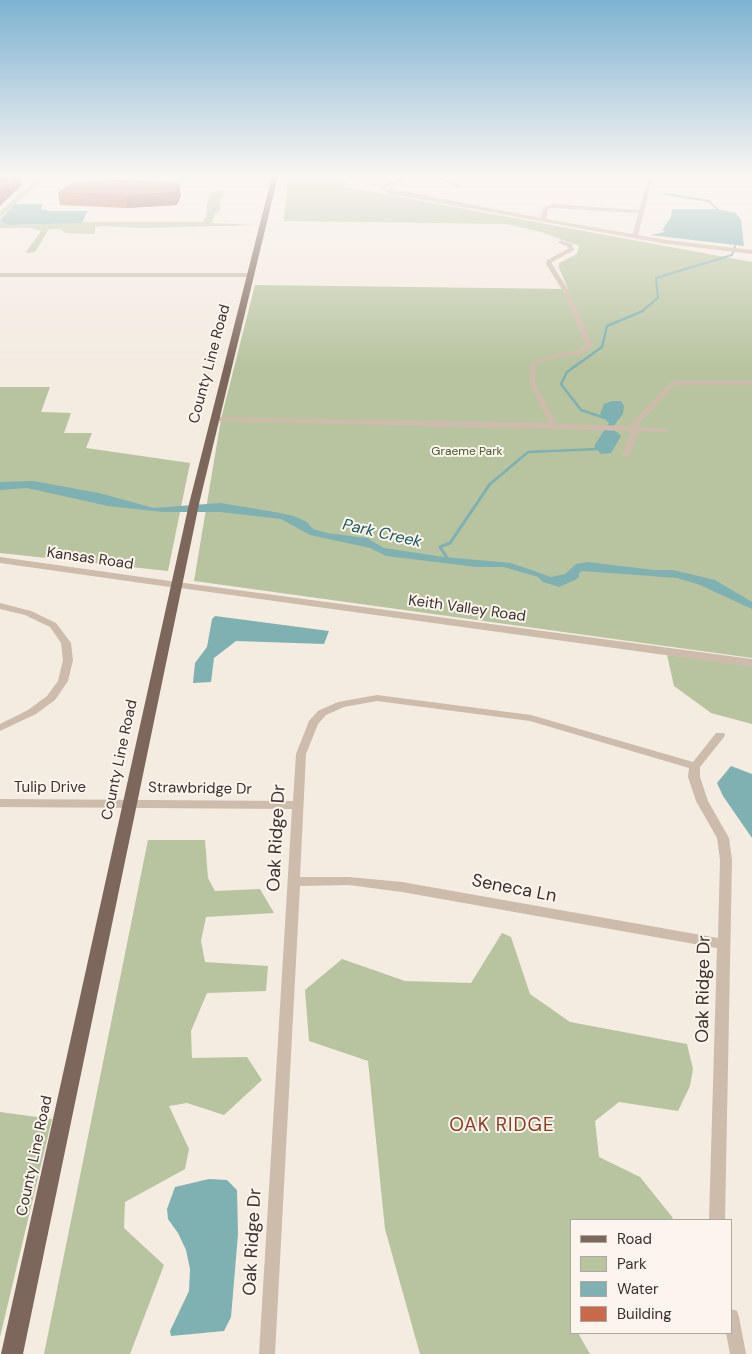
<!DOCTYPE html>
<style>
body{margin:0}
#map{position:relative;width:752px;height:1354px;overflow:hidden;background:#f4ebe1;font-family:"DM Sans",sans-serif}
canvas{display:block}
.legend{position:absolute;left:570px;top:1219px;width:162px;height:115px;box-sizing:border-box;background:#fbf5ee;border:1px solid #aea6a0;margin:0;padding:6px 9px;list-style:none;font-size:15px;color:#3b302b}
.legend li{display:flex;align-items:center;gap:10px;height:25px}
.legend b{width:25px;border:1px solid #aea6a0}
</style>
<div id="map">
<canvas width="752" height="1354"></canvas>
<ul class="legend">
<li><b style="height:6px;background:#7d675c"></b>Road</li>
<li><b style="height:14px;background:#b8c4a0"></b>Park</li>
<li><b style="height:14px;background:#7fb0b2"></b>Water</li>
<li><b style="height:14px;background:#c8694b"></b>Building</li>
</ul>
</div>
<script>
const g = document.querySelector('canvas').getContext('2d');
g.lineJoin = 'round';
function fill(path, color) { g.fillStyle = color; g.fill(path, 'evenodd'); }
const shape = rows => new Path2D(rows.map(r => 'M' + r).join(''));
function strokePath(path, color, width, dash) { g.strokeStyle = color; g.lineWidth = width; g.lineCap = dash ? 'butt' : 'round'; g.setLineDash(dash || []); g.stroke(path); }
function drawText(font, color, halo, rows, align = 'center') {
  g.font = font + ' "DM Sans",sans-serif'; g.lineWidth = 4; g.setLineDash([]); g.textBaseline = 'middle'; g.strokeStyle = halo; g.fillStyle = color; for (const [text, x, y, turn = 0] of rows) {
    g.save(); g.translate(x, y); g.rotate((+turn || 0) * Math.PI / 180); g.textAlign = isNaN(turn) ? turn : align; if (halo) g.strokeText(text, 0, 0); g.fillText(text, 0, 0); g.restore();
  }
}
fill(shape([
 [288,176,346,176,346,187,752,262,752,658,194,581,221,419,255,285,568,289,559,268,559,263,577,254,579,246,541,232,506,224,284,221],
 [38,178,43,179,0,218,0,211],
 [218,190,222,191,224,196,219,199,221,210,215,213,212,223,256,225,142,228,102,226,95,227,95,233,92,234,66,233,60,229,49,229,35,252,28,253,26,252,41,231,33,228,0,228,0,220,20,225,94,222,203,222,207,214,205,211,208,210,206,207,211,193],
 [0,387,50,387,41,412,71,413,64,433,92,433,86,448,190,463,168,571,0,553],
 [667,655,752,665,752,724,711,713,674,686],
 [148,840,205,840,208,878,215,891,260,889,274,913,206,917,201,941,205,962,268,966,266,991,207,993,191,1031,192,1058,247,1057,262,1080,224,1115,187,1103,169,1106,189,1149,185,1169,125,1202,124,1228,164,1265,130,1354,44,1354],
 [502,933,511,937,530,994,570,1022,687,1044,693,1069,690,1086,678,1111,619,1102,595,1121,599,1157,640,1177,673,1218,671,1220,571,1220,571,1333,578,1333,590,1354,420,1354,385,1229,368,1061,309,1041,305,990,342,959,405,981,471,983],
 [0,1112,52,1119,0,1337]
]), '#b8c4a0');
fill(shape([
 [15,204,43,204,41,209,48,211,88,211,82,223,8,225,0,220],
 [672,209,717,209,736,213,741,220,744,246,650,235,665,232,662,230,671,217],
 [612,401,621,401,624,406,623,414,612,428,621,436,611,453,601,454,594,446,609,423,600,414,604,404],
 [33,481,99,493,154,508,220,503,275,512,294,516,307,522,313,529,327,533,367,538,384,548,444,557,511,563,551,577,565,574,576,564,588,562,654,570,673,570,715,580,752,602,752,609,700,585,677,578,583,571,579,573,579,577,575,580,559,587,543,582,538,577,504,567,477,567,386,556,370,548,310,535,281,519,220,512,163,512,108,506,27,488,0,490,0,482],
 [215,616,329,631,324,644,236,641,214,658,211,682,193,683,195,663,207,647,212,619],
 [731,766,752,774,752,838,723,796,717,783],
 [209,1179,227,1180,237,1190,238,1234,231,1317,224,1331,171,1336,170,1331,189,1291,190,1269,186,1250,178,1233,168,1219,167,1209,175,1187]
]), '#7fb0b2');
strokePath(shape([
 [665,194,709,201,717,209],
 [641,312,658,298,656,278,732,255,735,246]
]), '#7fb0b2', 2);
strokePath(shape([
 [605,418,581,410,561,384,567,372,602,347,607,326,643,311],
 [489,485,528,452,598,449]
]), '#7fb0b2', 2.5);
strokePath(shape([
 [448,559,440,547,450,543,490,484]
]), '#7fb0b2', 3);
fill(shape([
 [410,176,417,176,388,186,386,188,541,218,544,207,553,204,639,210,649,176,653,176,638,235,667,240,752,250,752,254,667,244,390,194,380,189,384,184,410,176],
 [553,208,638,213,633,234,546,219,548,209,553,208],
 [430,176,437,176,465,187,460,188,430,176],
 [561,240,572,244,574,250,552,262,552,264,569,291,593,346,581,354,556,358,540,362,536,366,535,382,557,424,631,426,632,422,671,382,673,381,752,381,752,385,675,385,639,424,639,427,665,429,669,431,665,433,639,431,630,455,626,457,622,455,631,431,215,421,211,419,215,417,549,423,529,382,530,366,536,360,555,354,577,351,586,345,563,291,546,264,547,260,568,249,567,246,559,243,558,242,561,240],
 [0,273,252,273,255,275,252,277,0,277,0,273],
 [0,557,177,582,182,585,177,588,0,563,0,557],
 [0,603,31,611,56,623,71,643,73,660,68,681,55,700,36,714,0,731,0,724,28,710,47,696,58,681,63,660,61,643,50,627,25,615,0,609,0,603],
 [377,695,531,715,693,762,716,733,724,733,725,735,724,737,700,767,700,777,708,801,729,838,732,860,725,1220,709,1220,717,948,402,892,349,885,300,886,275,1354,259,1354,292,809,0,807,0,799,293,801,296,754,309,721,318,711,338,702,377,695],
 [377,701,530,721,689,768,688,777,696,801,717,838,720,860,718,938,402,882,349,877,300,877,306,754,318,724,326,715,344,707,377,701],
 [731,1309,737,1311,739,1317,746,1354,730,1354,726,1333,731,1333,731,1309]
]), '#cdbbac');
fill(shape([
 [177,582,752,659,752,667,173,587,171,585,173,583,177,582]
]), '#cdbbac');
fill(shape([
 [272,176,278,176,199,504,23,1354,1,1354,189,504,272,176]
]), '#7d675c');
fill(shape([
 [58,193,181,195,177,205,127,208,60,205]
]), '#ac5a40');
fill(shape([
 [17,176,21,176,22,185,0,206,0,191],
 [179,183,181,195,177,205,127,208,126,196]
]), '#8c4a34');
const building = shape([
 [0,176,17,176,0,191,0,176],
 [119,180,179,183,176,192,126,196,58,193,72,183,119,180]
]);
fill(building, '#c8694b');
strokePath(building, '#8c4a34', 1);
const sky = g.createLinearGradient(0, 0, 0, 366);
sky.addColorStop(0, '#7eb2d2');
sky.addColorStop(0.48, '#faf6f2');
sky.addColorStop(1, '#faf6f200');
g.fillStyle = sky;
g.fillRect(0, 0, 752, 366);
drawText('12px', '#4a5a2e', '#fbf5ee', [
 ["Graeme Park",467,452]
]);
drawText('15px', '#3b302b', '#fbf5ee', [
 ["County Line Road",210,364,-75],
 ["Kansas Road",90,559,8],
 ["Keith Valley Road",467,609,8],
 ["County Line Road",120,760,-78],
 ["Tulip Drive",50,788],
 ["Strawbridge Dr",200,789,1],
 ["County Line Road",35,1156,-78]
]);
drawText('italic 16px', '#1f5a5e', '#fbf5ee', [
 ["Park Creek",382,534,13]
]);
drawText('18px', '#3b302b', '#fbf5ee', [
 ["Oak Ridge Dr",277,838,-87],
 ["Seneca Ln",514,889,11],
 ["Oak Ridge Dr",704,989,-89],
 ["Oak Ridge Dr",253,1242,-87]
]);
g.letterSpacing = '1px';
drawText('19px', '#8c3b22', '#fbf5ee', [
 ["OAK RIDGE",502,1126]
]);
g.letterSpacing = '0px';
</script>
